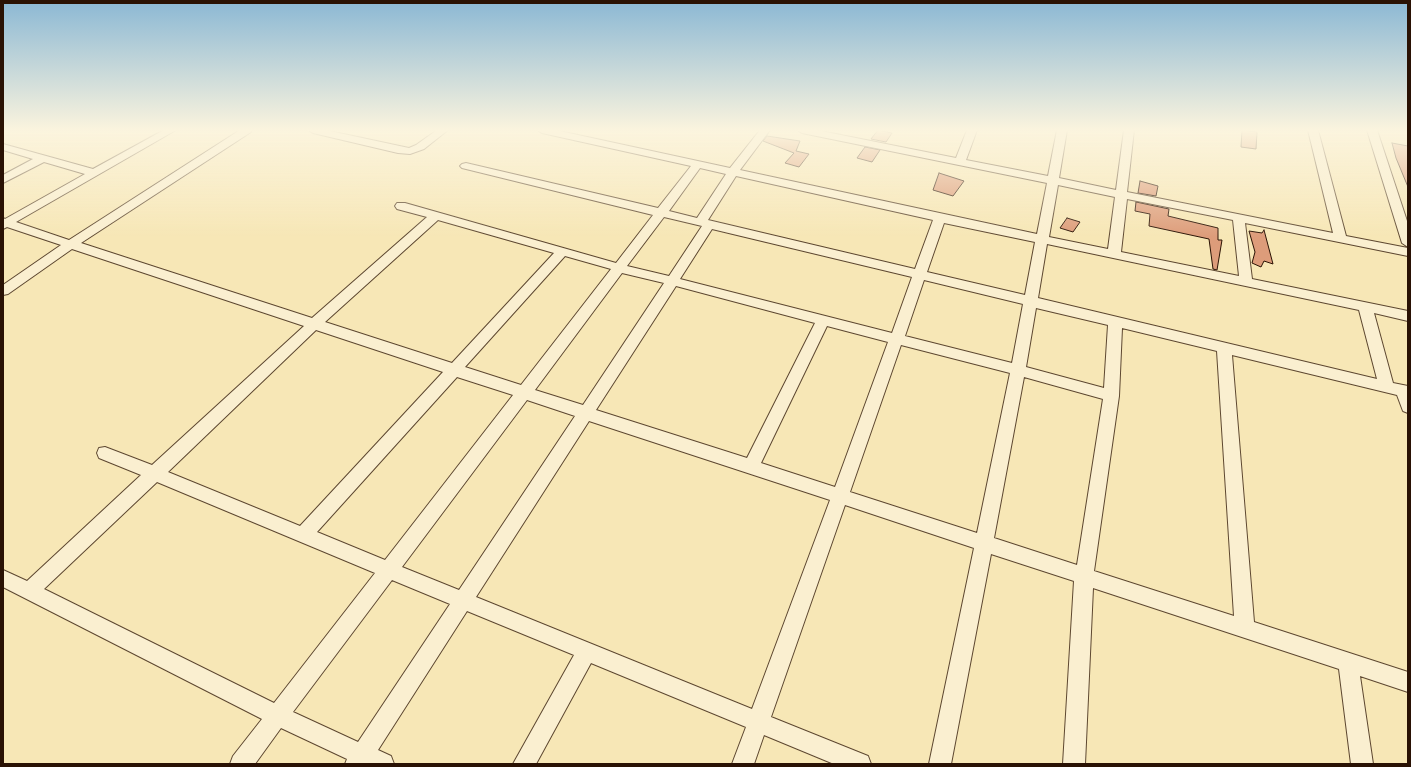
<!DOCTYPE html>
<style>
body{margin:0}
#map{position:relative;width:1411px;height:767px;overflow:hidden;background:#f7e7b6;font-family:"IM FELL Double Pica",serif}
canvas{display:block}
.frame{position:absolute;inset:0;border:4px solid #2a1204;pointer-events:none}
</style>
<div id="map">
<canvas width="1411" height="767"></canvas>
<div class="frame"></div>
</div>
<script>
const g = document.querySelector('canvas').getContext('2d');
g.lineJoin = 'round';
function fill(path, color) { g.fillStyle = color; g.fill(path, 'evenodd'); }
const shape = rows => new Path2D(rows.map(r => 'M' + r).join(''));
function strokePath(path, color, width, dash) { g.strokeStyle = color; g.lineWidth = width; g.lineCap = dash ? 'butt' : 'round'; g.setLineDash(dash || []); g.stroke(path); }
const building = shape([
 [878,130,892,133,886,142,871,139,878,130],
 [1242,130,1257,132,1256,149,1241,147,1242,130],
 [767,136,800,141,796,151,809,154,799,167,785,163,794,153,763,141,767,136],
 [1392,143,1408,146,1408,187,1396,158,1392,143],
 [865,147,880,150,872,162,857,158,865,147],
 [939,173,964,181,953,196,933,190,939,173],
 [1140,181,1158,186,1156,196,1138,193,1140,181],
 [1136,202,1169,209,1168,216,1218,228,1218,240,1222,240,1217,270,1213,269,1209,239,1149,226,1150,214,1135,211,1136,202],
 [1067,218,1080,222,1073,232,1060,228,1067,218],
 [1264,230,1273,264,1264,261,1261,267,1252,263,1255,252,1249,231,1262,233,1264,230]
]);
fill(building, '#dd9c7a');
strokePath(building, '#2a1204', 1);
const street = shape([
 [164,130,176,130,16,222,69,240,240,130,252,130,251,132,81,243,312,318,427,217,397,209,395,206,397,203,405,203,616,263,653,215,462,168,460,166,462,164,466,163,658,208,691,166,542,133,537,130,555,130,730,168,760,130,770,130,740,170,1037,234,1047,183,802,133,797,130,816,130,956,158,967,130,977,130,966,160,1048,176,1057,130,1067,130,1059,178,1116,190,1124,130,1134,130,1127,192,1333,233,1308,130,1318,130,1346,236,1408,248,1408,256,1245,223,1252,279,1408,311,1408,321,1374,313,1393,383,1408,386,1408,413,1403,411,1397,395,1232,355,1254,622,1408,672,1408,692,1360,676,1373,764,1351,764,1339,669,1093,588,1085,764,1063,764,1074,581,991,554,951,764,929,764,974,548,845,505,771,717,868,756,871,764,834,764,764,735,754,764,732,764,746,727,591,663,536,764,513,764,574,655,467,611,378,750,391,756,394,764,345,764,347,759,281,728,255,764,230,764,233,756,262,719,3,587,3,570,27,581,141,475,99,458,97,453,99,448,105,447,152,465,304,326,72,249,8,294,3,295,3,285,61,245,7,227,3,229,3,218,5,219,85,174,44,162,3,183,3,175,33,159,3,150,3,144,93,169,164,130],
 [700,168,726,174,697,218,669,211,700,168],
 [736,176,933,220,915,269,708,220,736,176],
 [1058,185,1115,197,1108,249,1049,237,1058,185],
 [1127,199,1233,220,1239,276,1121,252,1127,199],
 [664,217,702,226,669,276,627,266,664,217],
 [438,220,554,253,452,363,325,322,438,220],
 [944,223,1035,242,1025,295,927,272,944,223],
 [712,229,912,277,892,333,680,279,712,229],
 [1047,244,1359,310,1377,379,1038,298,1047,244],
 [565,256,611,269,521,385,465,367,565,256],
 [622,273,664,283,583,405,535,390,622,273],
 [924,280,1023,304,1012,363,905,336,924,280],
 [676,286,815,323,747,458,596,410,676,286],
 [1036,308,1108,325,1104,388,1026,367,1036,308],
 [827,326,888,342,835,487,761,463,827,326],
 [1122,328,1217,351,1234,616,1094,571,1119,396,1122,328],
 [316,330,443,372,300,526,168,472,316,330],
 [901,345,1010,373,977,533,850,492,901,345],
 [457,377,513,395,385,560,317,532,457,377],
 [1024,377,1103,399,1077,565,994,538,1024,377],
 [527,400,575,416,459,590,402,567,527,400],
 [589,421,830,500,752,709,476,597,589,421],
 [157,482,375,573,274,703,44,589,157,482],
 [392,580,450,604,358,742,293,712,392,580],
 [308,130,325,130,409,148,416,145,437,130,448,130,424,149,410,154,398,153,313,133,308,130],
 [1367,130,1377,130,1408,224,1408,247,1402,243,1367,130]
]);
strokePath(street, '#5d4730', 2);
fill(street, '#faefd0');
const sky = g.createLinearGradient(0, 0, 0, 237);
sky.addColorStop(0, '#8bb8d4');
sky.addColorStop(0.55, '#fbf4de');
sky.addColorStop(1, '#fbf4de00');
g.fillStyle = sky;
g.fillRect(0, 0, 1411, 237);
</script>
